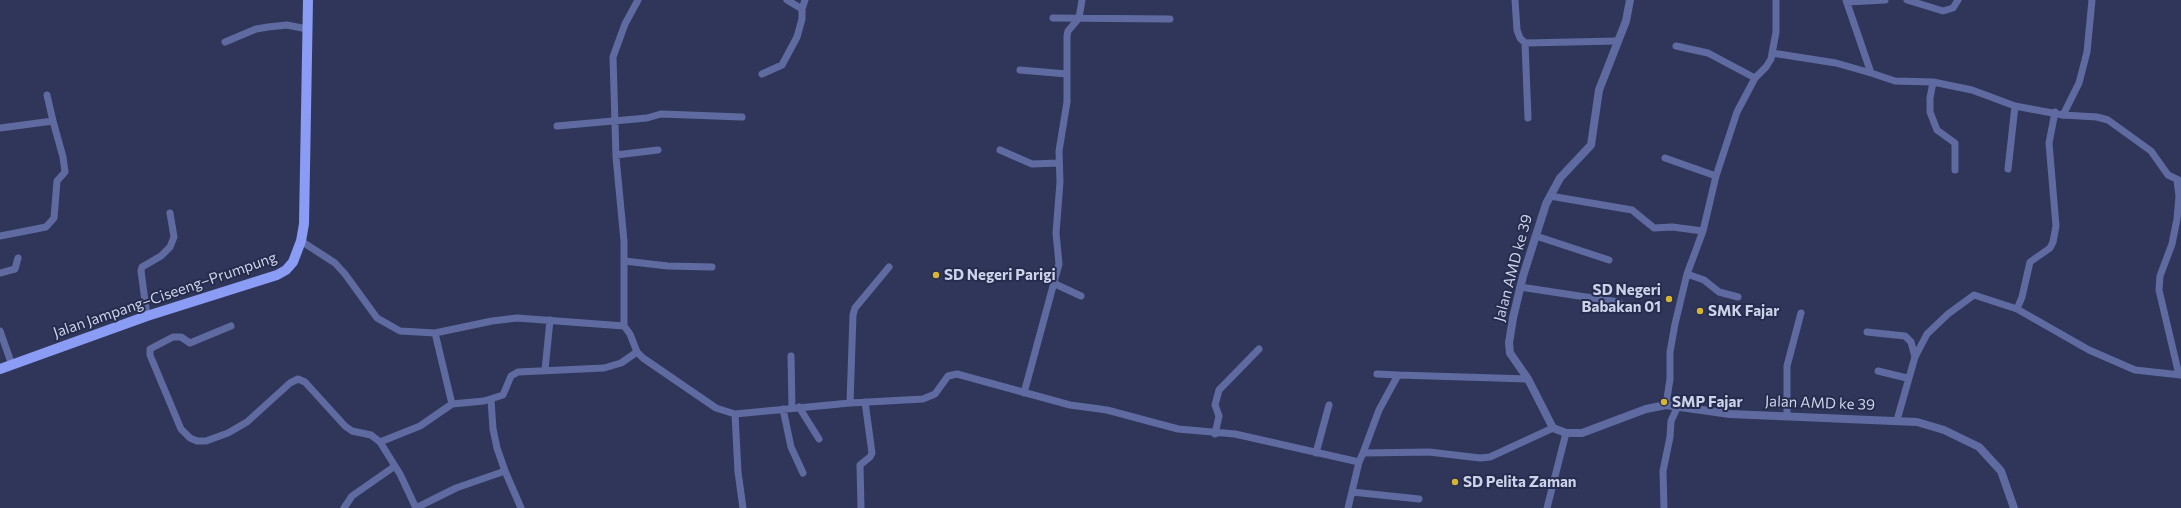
<!DOCTYPE html>
<html>
<head>
<meta charset="utf-8">
<style>
	body { margin:0 }
	canvas { display:block; background:#2f3659 }
</style>
</head>
<body>
<canvas width="2181" height="508"></canvas>
<script>
const context = document.querySelector('canvas').getContext('2d');
context.lineJoin = 'round';
const poly = rows => new Path2D(rows.map(r => 'M' + r).join(''));
function stroke(path, color, width, dash) { context.strokeStyle = color; context.lineWidth = width; context.lineCap = dash ? 'butt' : 'round'; context.setLineDash(dash || []); context.stroke(path); }
function drawText(font, color, halo, rows, align = 'center') {
  context.font = font + ' Commissioner,sans-serif'; context.lineWidth = 4; context.setLineDash([]); context.textBaseline = 'middle'; context.strokeStyle = halo; context.fillStyle = color; for (const [text, x, y, turn = 0] of rows) {
    context.save(); context.translate(x, y); context.rotate((+turn || 0) * Math.PI / 180); context.textAlign = isNaN(turn) ? turn : align; if (halo) context.strokeText(text, 0, 0); context.fillText(text, 0, 0); context.restore();
  }
}
const minor = poly([
	[787,0,802,9,805,0],
	[1515,0,1517,30,1520,38,1525,43,1617,41],
	[1846,0,1871,73,1895,81,1933,82,1972,90,2015,106,2063,115,2097,117,2108,120,2151,151,2168,175,2181,181],
	[1907,0,1943,11,1953,8,1958,0],
	[1847,2,1885,0],
	[1053,18,1170,19],
	[225,42,256,29,268,27,287,25,307,29],
	[1525,43,1528,118],
	[1676,46,1708,53,1755,78],
	[1772,53,1836,63,1871,73],
	[1020,70,1067,74],
	[762,74,782,65,797,37,802,19,802,9],
	[1933,82,1930,98,1930,112,1937,130,1955,143,1955,170],
	[2063,115,2079,83,2087,52,2092,0],
	[557,126,647,118,661,114,742,117],
	[0,128,53,121,47,95],
	[1000,150,1032,164,1059,163],
	[616,155,658,150],
	[1665,158,1716,176],
	[2008,169,2015,106],
	[2177,180,2179,196,2177,219,2172,244,2160,276,2159,290,2179,375],
	[1550,196,1632,210,1654,228,1672,227,1703,231],
	[0,236,46,227,54,218,57,181,65,172,63,157,53,121],
	[1536,236,1609,260],
	[301,241,335,263,345,274,377,318,400,331,435,333,492,321,517,318,624,326,630,334,637,352,643,358,716,408,735,414,850,403,923,399,935,394,948,376,957,374,1070,405,1107,410,1178,429,1235,434,1359,462,1363,453,1429,452,1480,458,1490,457,1553,428],
	[624,261,668,266,712,267],
	[0,273,15,269,18,258],
	[1687,274,1704,280,1719,292,1738,297],
	[1053,283,1081,296],
	[1520,287,1619,302],
	[2017,309,2022,297,2030,262,2050,248,2053,242,2056,226,2049,143,2055,112],
	[147,316,141,271,142,267,161,256,170,247,174,237,170,213],
	[231,326,190,343,181,337,173,337,150,349,150,355,181,429,190,438,197,441,206,441,228,433,247,422,290,383,298,379,305,382,345,426,352,431,371,435,380,442],
	[624,326,624,241,616,157,613,57,625,24,638,0],
	[0,331,12,365],
	[1867,332,1905,336,1911,342,1915,357],
	[791,356,792,408],
	[545,370,550,320],
	[1878,371,1907,378],
	[1377,374,1398,375],
	[1024,393,1059,264,1056,233,1060,182,1059,151,1067,102,1067,36,1068,31,1079,18,1082,0],
	[491,400,493,429,497,448,505,471,521,508],
	[850,403,853,315,855,308,889,267],
	[452,404,484,401,503,395,511,376,518,372,604,368,621,363,637,352],
	[1666,405,1670,379,1670,352,1675,324,1687,274,1703,231,1716,176,1737,112,1755,78,1766,67,1771,59,1776,32,1776,0],
	[799,407,819,439],
	[783,409,791,447,803,473],
	[735,414,738,472,743,508],
	[1787,416,1787,366,1801,313],
	[1897,420,1915,357,1927,334,1948,314,1974,295,2017,309,2089,350,2135,370,2181,375],
	[1215,434,1219,416,1215,405,1219,390,1259,349],
	[1316,453,1329,405],
	[1363,453,1379,410,1398,375,1528,379],
	[1352,492,1419,499],
	[344,508,352,496,395,466],
	[416,508,400,474,380,442,420,426,452,404,435,333],
	[416,508,456,488,505,471],
	[861,508,860,465,870,457,872,453,865,402],
	[1348,508,1359,462],
	[1547,508,1566,433],
	[1664,508,1663,471,1670,437,1671,421,1678,406]
]);
const tertiary = poly([
	[1630,0,1626,21,1599,90,1591,145,1560,178,1546,204,1523,276,1513,318,1509,343,1510,353,1528,379,1553,428,1566,433,1582,433,1646,409,1666,405,1730,414,1917,422,1944,430,1979,447,2001,471,2014,508]
]);
const primary = poly([
	[0,369,147,316,277,275,286,270,293,262,301,241,304,224,308,0]
]);
const markers = [
	[936,275,4,"#d6b534"],
	[1669,299,4,"#d6b534"],
	[1700,311,4,"#d6b534"],
	[1664,402,4,"#d6b534"],
	[1455,482,4,"#d6b534"]
];
const streetNames = [
	["Jalan AMD ke 39",1513,268,-75],
	["Jalan Jampang–Ciseeng–Prumpung",165,295,-19],
	["Jalan AMD ke 39",1820,403,2]
];
const poiNames = [
	["SD Negeri Parigi",944,275],
	["SD Negeri",1661,290,"right"],
	["Babakan 01",1661,307,"right"],
	["SMK Fajar",1708,311],
	["SMP Fajar",1672,402],
	["SD Pelita Zaman",1463,482]
];
stroke(minor, '#5f6ba0', 7);
stroke(tertiary, '#5f6ba0', 8);
stroke(primary, '#8a9cf3', 10);
for (const [x, y, r, color] of markers) { const dot = new Path2D(); dot.arc(x, y, r, 0, 2 * Math.PI); context.fillStyle = color; context.fill(dot); stroke(dot, '#252c4e', 1.5); }
drawText('15px', '#ccd2e8', '#252c4e', streetNames);
drawText('bold 15px', '#ccd2e8', '#252c4e', poiNames, 'left');
</script>
</body>
</html>
